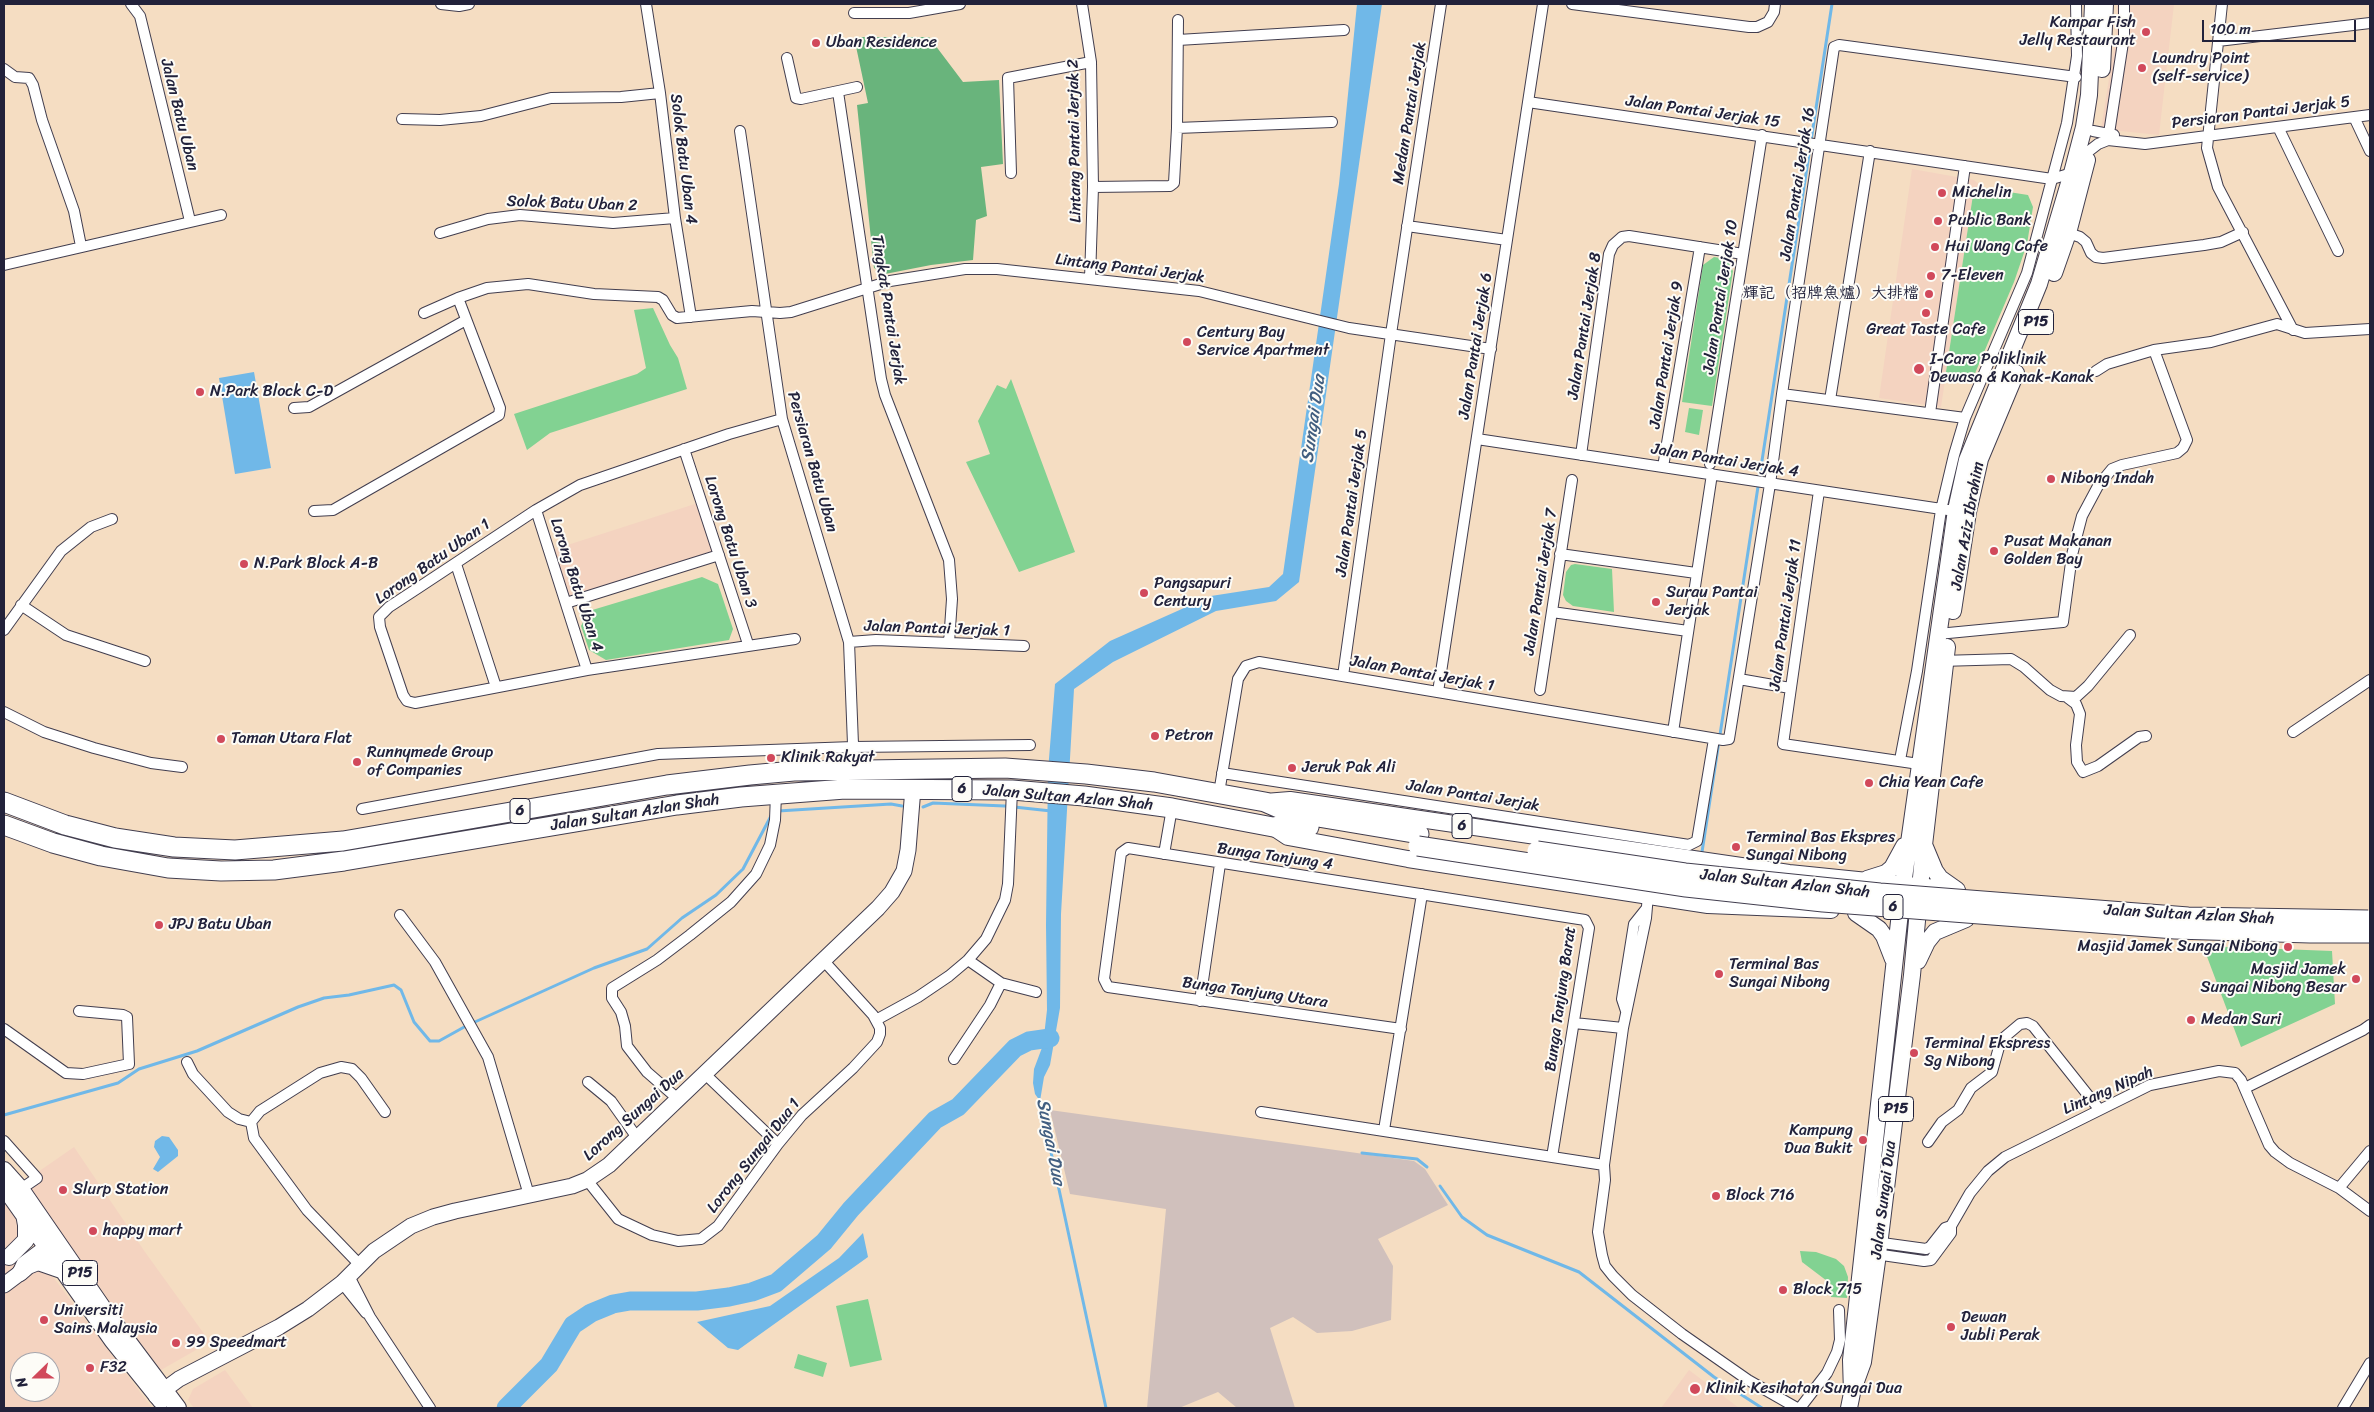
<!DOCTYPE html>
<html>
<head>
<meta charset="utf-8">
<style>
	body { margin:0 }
	#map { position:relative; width:2374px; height:1412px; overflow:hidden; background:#f5ddc2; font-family:Sriracha,sans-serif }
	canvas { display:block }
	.frame { position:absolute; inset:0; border:5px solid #22223b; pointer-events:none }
	.north { position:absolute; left:10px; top:1352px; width:50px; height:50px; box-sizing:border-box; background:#fdfcf7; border:1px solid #a5a5ac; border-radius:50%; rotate:248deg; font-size:14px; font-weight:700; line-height:20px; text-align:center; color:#22223b }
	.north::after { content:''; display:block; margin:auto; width:18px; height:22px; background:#d1495b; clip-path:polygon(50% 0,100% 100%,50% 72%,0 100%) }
	.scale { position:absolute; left:2202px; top:20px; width:154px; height:22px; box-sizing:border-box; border:2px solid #22223b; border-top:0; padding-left:6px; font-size:15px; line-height:18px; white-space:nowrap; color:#22223b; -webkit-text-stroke:4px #fdfcf7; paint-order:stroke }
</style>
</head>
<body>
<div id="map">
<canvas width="2374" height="1412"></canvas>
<div class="frame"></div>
<div class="north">N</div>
<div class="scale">100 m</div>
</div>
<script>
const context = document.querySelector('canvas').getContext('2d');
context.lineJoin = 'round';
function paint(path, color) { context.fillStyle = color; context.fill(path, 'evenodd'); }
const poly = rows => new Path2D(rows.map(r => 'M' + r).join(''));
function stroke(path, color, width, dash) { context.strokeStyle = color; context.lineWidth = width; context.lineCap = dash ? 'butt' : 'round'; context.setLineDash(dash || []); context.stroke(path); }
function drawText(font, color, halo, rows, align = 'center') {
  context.font = font + ' Sriracha,"LXGW WenKai TC",sans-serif'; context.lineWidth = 4; context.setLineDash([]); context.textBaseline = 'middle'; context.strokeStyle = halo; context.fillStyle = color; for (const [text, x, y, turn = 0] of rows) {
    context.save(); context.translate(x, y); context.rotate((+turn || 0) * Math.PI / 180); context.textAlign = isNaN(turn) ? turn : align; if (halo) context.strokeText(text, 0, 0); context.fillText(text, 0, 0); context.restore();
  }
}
const built = poly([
	[2117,4,2174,4,2159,135,2101,129,2117,28],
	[1912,169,1974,180,1983,188,1973,195,1941,407,1879,398],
	[701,502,719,555,566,603,549,551],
	[74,1147,145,1252,210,1342,161,1370,113,1306,25,1181],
	[4,1201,20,1225,20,1238,6,1254,20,1273,35,1270,49,1274,53,1277,152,1408,4,1408],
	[20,1362,50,1362,50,1392,20,1392],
	[225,1370,253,1408,194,1408,188,1400,193,1389],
	[1689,1370,1739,1408,1661,1408]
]);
const industrial = poly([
	[1050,1110,1414,1161,1425,1169,1448,1205,1378,1239,1393,1266,1391,1320,1352,1331,1317,1333,1293,1317,1270,1328,1295,1408,1237,1408,1218,1392,1179,1408,1147,1408,1166,1209,1070,1194]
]);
const green = poly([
	[1983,188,2028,195,2033,207,2027,244,2014,282,1973,378,1946,372,1973,195],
	[1714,257,1727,259,1733,271,1712,406,1682,402,1703,265],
	[653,308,670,345,678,358,687,389,550,433,527,450,514,414,637,374,646,368,634,310],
	[1011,379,1075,552,1019,572,966,462,990,454,978,421,997,385,1006,389],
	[1689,408,1703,410,1699,435,1685,432],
	[1575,564,1612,569,1614,612,1573,606,1566,601,1563,595,1566,572,1571,565],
	[702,577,718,584,733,629,729,640,606,660,589,650,581,626,589,611],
	[2203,946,2332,951,2335,1004,2241,1047],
	[1800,1251,1816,1252,1836,1259,1844,1266,1848,1277,1847,1298,1831,1297,1831,1284,1802,1262],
	[868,1299,882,1360,850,1367,836,1306],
	[798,1354,827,1363,823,1377,794,1368]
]);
const forest = poly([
	[854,37,929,37,963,82,999,80,1003,164,981,167,987,216,976,220,973,260,931,265,885,274,874,268,857,105,868,103]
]);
const water = poly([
	[1357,4,1382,4,1299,582,1276,601,1216,611,1113,662,1074,689,1061,914,1060,1008,1050,1065,1044,1077,1040,1101,1035,1094,1033,1083,1034,1069,1043,1045,1047,1010,1046,925,1048,771,1055,684,1110,641,1211,596,1269,587,1283,574,1339,184],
	[254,372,271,468,235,474,219,378],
	[162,1136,169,1137,178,1150,178,1156,158,1172,153,1169,160,1157,154,1147,155,1141],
	[863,1233,868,1257,738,1350,728,1348,697,1322,770,1306,839,1258]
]);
const stream = poly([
	[923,807,933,803,1005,806,1051,811],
	[778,811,891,804,902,806],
	[1702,852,1832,4],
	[1040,1101,1106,1408],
	[4,1115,118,1083,139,1069,197,1051,298,1007,324,998,349,995,394,985,401,990,414,1022,430,1041,439,1041,466,1026,594,968,647,949,682,918,716,895,743,869,772,814],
	[1362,1153,1417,1159,1427,1167],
	[1440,1186,1462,1217,1487,1235,1579,1272,1714,1377,1762,1408]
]);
const river = poly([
	[506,1408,549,1365,573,1325,591,1313,613,1304,630,1301,697,1301,729,1297,752,1292,776,1283,824,1242,851,1209,935,1120,958,1107,1015,1048,1029,1041,1050,1038]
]);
const street = poly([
	[131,4,140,16,190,221],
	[441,4,459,6,469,4],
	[646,4,660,93,675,218,691,317],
	[1082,4,1091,62,1093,187,1090,279],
	[1572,4,1749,27,1757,27,1768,22,1774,12,1775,4],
	[2222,4,2207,148,2218,187,2293,330],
	[854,13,909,13,960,4],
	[1178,40,1344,30],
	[2218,41,2370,23],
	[787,58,796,98,801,99,857,87],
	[4,69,15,77,29,78,33,85,42,120,74,211,81,246],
	[838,92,881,379,885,395,949,560,952,599,949,643],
	[1528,102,2052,179,2072,173],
	[2354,117,2370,151],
	[402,119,440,120,481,116,551,98,621,97,660,93],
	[2278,127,2338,251],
	[1177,128,1332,122],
	[740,131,782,419,849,642,854,770],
	[2093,131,2114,135],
	[2108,140,2124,36,2124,4],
	[2089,151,2098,144,2108,140,2145,144,2370,115],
	[1011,173,1008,78,1091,62],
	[1093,187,1170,186,1174,183,1177,128,1178,20],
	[1407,226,1507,240],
	[440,233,488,219,520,215,613,223,675,218],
	[2068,233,2080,237,2086,242,2091,253,2096,257,2103,258,2204,245,2221,242,2243,232],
	[4,265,221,215],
	[424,313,458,298,487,288,528,284,594,294,658,297,663,300,672,315,677,318,752,311,780,313,791,312,890,281,965,269,997,269,1199,291,1349,328,1491,349],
	[2096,371,2107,364,2154,350,2211,342,2277,324,2305,333,2370,329],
	[1782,394,1965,418],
	[1830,400,1870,151],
	[294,408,309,407,466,320],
	[1930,413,1965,166],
	[782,419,729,434,580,485,536,510,418,588,389,607,379,617,380,627,403,695,407,701,415,703,587,670,795,639],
	[1477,439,1948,510],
	[684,449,748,644],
	[1581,455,1609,254,1613,245,1622,237,1629,236,1743,254],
	[1710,464,1762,135],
	[1663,467,1700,247],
	[1819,491,1783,744,1919,764],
	[536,510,587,670],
	[314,511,333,510,499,415,500,408,458,298],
	[1560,554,1696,573],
	[456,564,496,687],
	[566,603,719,555],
	[21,605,66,635,145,661],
	[1552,612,1688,631],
	[4,630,61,551,91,527,112,519],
	[1938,634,2063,622,2072,555,2077,535,2082,516,2098,486,2112,469,2122,465,2177,453,2183,448,2187,440,2154,350],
	[849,642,876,640,1024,646],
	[1940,661,2011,659,2024,667,2050,690,2061,696,2076,697,2088,686,2130,635],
	[1343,676,1391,334,1441,4],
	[1739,679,1790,688],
	[1540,690,1572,480],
	[1438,692,1543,4],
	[2068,698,2076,704,2080,714,2076,745,2077,762,2083,772,2098,766,2139,737,2146,736],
	[4,712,44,732,94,748,151,763,182,767],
	[1673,732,1712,474],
	[2293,732,2370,680],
	[1900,760,1917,671,1941,510,1954,455,1965,418,2027,273,2067,123,2077,56,2076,4],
	[1222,773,1689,845,1697,841,1714,739],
	[1219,793,1238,679,1246,666,1259,662,1723,740,1729,739,1770,484,1782,394,1834,47,1839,45,2076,77],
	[362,809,658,754,853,747,1030,745],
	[1164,854,1172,808],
	[1648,895,1646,918,1623,1028,1604,1165,1605,1180,1598,1232,1602,1255,1605,1266,1613,1276,1632,1295,1682,1334,1748,1380,1797,1408],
	[400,915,435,962,488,1057,529,1195],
	[968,960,1001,983,1036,992],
	[1200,1001,1220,864],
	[1626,1011,1622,999,1634,924,1646,909],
	[876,1020,918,997,949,976,968,960,986,939,1005,900,1008,884,1012,790],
	[1574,1023,1623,1028],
	[4,1029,66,1073,83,1074,129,1064,127,1017,123,1015,79,1011],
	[1401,1029,1108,987,1104,979,1121,853,1128,848,1585,920,1589,928,1552,1157],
	[954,1059,990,1005,1001,983],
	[187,1062,193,1074,228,1112,239,1119,251,1122],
	[705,1074,778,1144],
	[588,1082,611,1101,638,1139],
	[2245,1088,2363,1030,2370,1025],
	[678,1099,647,1072,627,1046,625,1026,621,1012,612,998,612,988,657,960,690,935,731,902,756,874,770,845,775,820,776,794],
	[1261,1112,1604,1165],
	[1384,1130,1422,894],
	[4,1141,37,1178,18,1191],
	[1928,1142,1942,1122,1958,1110,1971,1088,1992,1072,2001,1040,2020,1024,2027,1023,2033,1026,2099,1109],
	[587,1180,618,1219,652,1235,678,1241,701,1239,718,1226,778,1144,802,1115,853,1068,877,1042,880,1034,880,1028,873,1015,823,960],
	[2339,1188,2370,1151],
	[1875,1242,1926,1249,1930,1247,1945,1228,1951,1226],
	[1875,1254,1924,1261,1931,1260,1951,1233,1951,1226,1970,1193,1988,1171,2005,1157,2150,1085,2219,1071,2235,1073,2241,1080,2269,1145,2275,1152,2290,1163,2339,1188,2370,1211],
	[359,1264,307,1210,254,1138,251,1122,260,1111,320,1073,341,1067,352,1069,361,1078,385,1112],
	[349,1276,370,1317,430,1408],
	[342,1283,366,1313],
	[1800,1408,1827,1373,1837,1352,1840,1340,1839,1310],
	[2343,1408,2370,1363]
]);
const secondary = poly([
	[4,1285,20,1273,24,1264,56,1240],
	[156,1396,179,1379,279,1327,308,1309,342,1283,374,1251,411,1226,433,1217,455,1211,572,1186,587,1180,609,1165,878,908,892,892,904,871,908,850,913,788]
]);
const primary = poly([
	[2102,69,2105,4],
	[2054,273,2068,233,2087,160],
	[1953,611,1968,512,1980,459,2016,373],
	[1265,802,1290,800,1789,873,1956,890],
	[1273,827,1288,837,1408,859,1708,905,1831,910],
	[1925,847,1935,871,1940,878,1957,890],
	[1867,879,1886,873,1892,868,1904,846],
	[1856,913,1879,929,1884,936,1893,959],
	[1918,961,1927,942,1935,932,1966,919],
	[4,1170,21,1189,103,1308,178,1408],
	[4,1187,112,1340,161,1401],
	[9,1257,26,1240,26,1225,24,1214],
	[20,1273,28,1266,38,1262,64,1271],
	[1855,1384,1863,1362,1878,1254,1912,975,1924,845,1947,647],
	[1849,1408,1852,1393,1851,1360,1903,885,1956,510,1967,460,2039,284,2072,173,2084,127,2089,95,2093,4]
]);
const highway = poly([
	[4,802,65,825,115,838,174,847,235,850,343,841,667,785,750,775,794,771,1005,768,1086,774,1154,782,1265,802,1288,812,1419,834],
	[4,825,53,843,101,856,168,868,221,871,274,870,344,861,677,805,741,797,845,789,1012,790,1084,796,1172,808,1273,827,1289,824,1309,827]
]);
const highwayBridge = poly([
	[1418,846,1686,887,1823,902,2175,929,2310,933,2370,933],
	[1537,851,1685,873,1880,893,2188,917,2368,920]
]);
const markers = [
	[2146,32,5,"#d1495b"],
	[816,43,5,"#d1495b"],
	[2142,68,5,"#d1495b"],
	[1942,193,5,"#d1495b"],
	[1938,221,5,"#d1495b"],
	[1935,247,5,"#d1495b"],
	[1931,276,5,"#d1495b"],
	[1929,294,5,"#d1495b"],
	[1926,313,5,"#d1495b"],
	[1187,342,5,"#d1495b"],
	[1919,369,6,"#d1495b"],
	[200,392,5,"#d1495b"],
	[2051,479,5,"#d1495b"],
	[1994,551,5,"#d1495b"],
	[244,564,5,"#d1495b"],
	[1144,593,5,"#d1495b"],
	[1656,602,5,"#d1495b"],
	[1155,736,5,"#d1495b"],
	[221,739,5,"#d1495b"],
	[771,758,5,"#d1495b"],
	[357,762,5,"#d1495b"],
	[1292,768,5,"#d1495b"],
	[1869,783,5,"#d1495b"],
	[1736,847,5,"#d1495b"],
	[159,925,5,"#d1495b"],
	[2288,947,5,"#d1495b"],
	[1719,974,5,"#d1495b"],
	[2356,979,5,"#d1495b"],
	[2191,1020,5,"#d1495b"],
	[1914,1053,5,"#d1495b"],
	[1863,1140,5,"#d1495b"],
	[63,1190,5,"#d1495b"],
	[1716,1196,5,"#d1495b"],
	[93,1231,5,"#d1495b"],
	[1783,1290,5,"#d1495b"],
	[44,1320,5,"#d1495b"],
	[1951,1327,5,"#d1495b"],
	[176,1343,5,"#d1495b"],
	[90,1368,5,"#d1495b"],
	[1695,1389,6,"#d1495b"]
];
const shields = [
	[2036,322,35],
	[962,789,20],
	[520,811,20],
	[1462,826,20],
	[1893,907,20],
	[1896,1109,35],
	[80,1273,35]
];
const shieldNames = [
	["P15",2036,322],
	["6",962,789],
	["6",520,811],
	["6",1462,826],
	["6",1893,907],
	["P15",1896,1109],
	["P15",80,1273]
];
const poiNames = [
	["Kampar Fish",2136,23,"right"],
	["Jelly Restaurant",2136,41,"right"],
	["Uban Residence",826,43],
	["Laundry Point",2152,59],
	["(self-service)",2152,77],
	["Michelin",1952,193],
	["Public Bank",1948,221],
	["Hui Wang Cafe",1945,247],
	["7-Eleven",1941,276],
	["輝記（招牌魚爐）大排檔",1919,294,"right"],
	["Great Taste Cafe",1926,330,"center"],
	["Century Bay",1197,333],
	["Service Apartment",1197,351],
	["I-Care Poliklinik",1930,360],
	["Dewasa & Kanak-Kanak",1930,378],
	["N.Park Block C-D",210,392],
	["Nibong Indah",2061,479],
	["Pusat Makanan",2004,542],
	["Golden Bay",2004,560],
	["N.Park Block A-B",254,564],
	["Pangsapuri",1154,584],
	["Century",1154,602],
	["Surau Pantai",1666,593],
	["Jerjak",1666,611],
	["Petron",1165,736],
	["Taman Utara Flat",231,739],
	["Runnymede Group",367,753],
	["of Companies",367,771],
	["Klinik Rakyat",781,758],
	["Jeruk Pak Ali",1302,768],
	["Chia Yean Cafe",1879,783],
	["Terminal Bas Ekspres",1746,838],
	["Sungai Nibong",1746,856],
	["JPJ Batu Uban",169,925],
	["Masjid Jamek Sungai Nibong",2278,947,"right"],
	["Terminal Bas",1729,965],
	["Sungai Nibong",1729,983],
	["Masjid Jamek",2346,970,"right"],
	["Sungai Nibong Besar",2346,988,"right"],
	["Medan Suri",2201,1020],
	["Terminal Ekspress",1924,1044],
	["Sg Nibong",1924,1062],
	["Kampung",1853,1131,"right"],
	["Dua Bukit",1853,1149,"right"],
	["Slurp Station",73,1190],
	["Block 716",1726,1196],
	["happy mart",103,1231],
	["Block 715",1793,1290],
	["Universiti",54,1311],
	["Sains Malaysia",54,1329],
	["Dewan",1961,1318],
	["Jubli Perak",1961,1336],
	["99 Speedmart",186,1343],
	["F32",100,1368],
	["Klinik Kesihatan Sungai Dua",1706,1389]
];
const streetNames = [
	["Jalan Pantai Jerjak 15",1703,112,8],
	["Medan Pantai Jerjak",1410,113,-81],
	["Persiaran Pantai Jerjak 5",2261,113,-7],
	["Jalan Batu Uban",179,115,76],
	["Lintang Pantai Jerjak 2",1075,141,-91],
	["Solok Batu Uban 4",683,159,83],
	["Jalan Pantai Jerjak 16",1798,184,-81],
	["Solok Batu Uban 2",572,204,2],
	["Lintang Pantai Jerjak",1130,269,7],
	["Jalan Pantai Jerjak 10",1721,297,-81],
	["Tingkat Pantai Jerjak",888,310,81],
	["Jalan Pantai Jerjak 8",1585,326,-81],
	["Jalan Pantai Jerjak 6",1476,346,-81],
	["Jalan Pantai Jerjak 9",1667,355,-81],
	["Jalan Pantai Jerjak 4",1725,461,9],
	["Persiaran Batu Uban",812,462,74],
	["Jalan Pantai Jerjak 5",1352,503,-82],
	["Jalan Aziz Ibrahim",1968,526,-80],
	["Lorong Batu Uban 3",730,542,72],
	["Lorong Batu Uban 1",433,562,-35],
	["Jalan Pantai Jerjak 7",1541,582,-81],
	["Lorong Batu Uban 4",576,585,72],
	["Jalan Pantai Jerjak 11",1786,615,-82],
	["Jalan Pantai Jerjak 1",937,629,2],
	["Jalan Pantai Jerjak 1",1422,674,10],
	["Jalan Pantai Jerjak",1473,796,9],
	["Jalan Sultan Azlan Shah",1068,798,5],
	["Jalan Sultan Azlan Shah",635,813,-9],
	["Bunga Tanjung 4",1275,857,8],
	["Jalan Sultan Azlan Shah",1785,884,6],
	["Jalan Sultan Azlan Shah",2189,915,3],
	["Bunga Tanjung Utara",1255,993,8],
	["Bunga Tanjung Barat",1561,999,-82],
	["Lintang Nipah",2108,1091,-24],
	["Lorong Sungai Dua",634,1115,-42],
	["Lorong Sungai Dua 1",754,1156,-52],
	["Jalan Sungai Dua",1884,1200,-83]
];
const waterNames = [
	["Sungai Dua",1314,419,-82],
	["Sungai Dua",1050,1142,79]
];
paint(built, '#f4d3c0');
paint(industrial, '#d0c0bc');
paint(green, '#82d292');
paint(forest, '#69b47c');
paint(water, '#70b8e8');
stroke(stream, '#70b8e8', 3);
stroke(river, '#70b8e8', 19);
stroke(street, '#423e4f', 12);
stroke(secondary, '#423e4f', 17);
stroke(primary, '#423e4f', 18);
stroke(highway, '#423e4f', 21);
stroke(street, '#fff', 10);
stroke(secondary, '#fff', 15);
stroke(primary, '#fff', 16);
stroke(highway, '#fff', 19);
stroke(highwayBridge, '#423e4f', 21, []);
stroke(highwayBridge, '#fff', 19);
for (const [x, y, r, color] of markers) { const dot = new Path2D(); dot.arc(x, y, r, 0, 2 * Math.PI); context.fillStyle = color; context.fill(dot); stroke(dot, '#fdfcf7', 2); }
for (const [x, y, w] of shields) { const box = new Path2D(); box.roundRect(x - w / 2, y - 12.5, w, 25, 4); context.fillStyle = '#fdfcf7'; context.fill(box); stroke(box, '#22223b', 1); }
drawText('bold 15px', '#22223b', null, shieldNames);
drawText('16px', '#22223b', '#fdfcf7', poiNames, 'left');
drawText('16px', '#22223b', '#fdfcf7', streetNames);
drawText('italic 18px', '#415e80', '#fdfcf7', waterNames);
</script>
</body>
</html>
